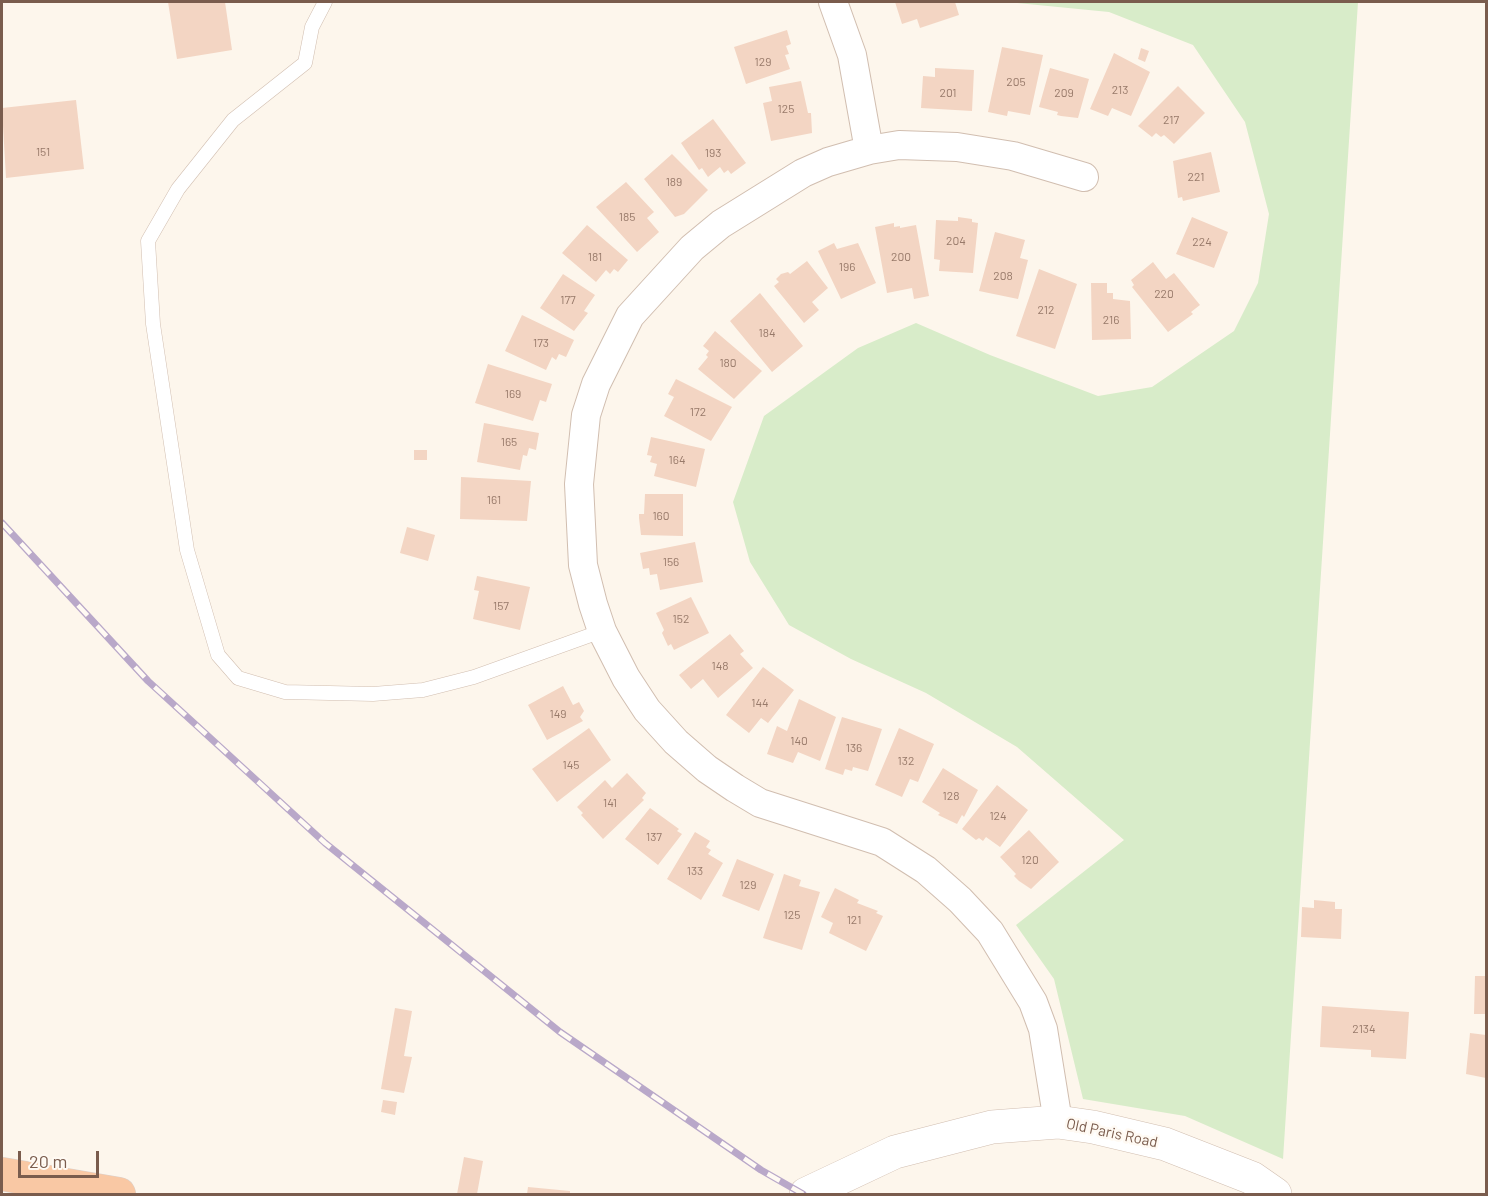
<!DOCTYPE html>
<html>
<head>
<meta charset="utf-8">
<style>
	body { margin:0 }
	#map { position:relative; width:1488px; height:1196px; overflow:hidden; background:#fdf6ec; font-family:Barlow,sans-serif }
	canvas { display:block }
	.frame { position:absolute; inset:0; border:3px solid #7a5c4d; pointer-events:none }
	.scale { position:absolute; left:18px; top:1151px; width:81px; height:27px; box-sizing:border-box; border:3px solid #7a5c4d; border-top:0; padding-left:8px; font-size:18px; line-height:21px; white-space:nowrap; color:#7a5c4d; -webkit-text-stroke:4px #fffaf3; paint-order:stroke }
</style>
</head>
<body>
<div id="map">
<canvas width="1488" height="1196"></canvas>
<div class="frame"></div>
<div class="scale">20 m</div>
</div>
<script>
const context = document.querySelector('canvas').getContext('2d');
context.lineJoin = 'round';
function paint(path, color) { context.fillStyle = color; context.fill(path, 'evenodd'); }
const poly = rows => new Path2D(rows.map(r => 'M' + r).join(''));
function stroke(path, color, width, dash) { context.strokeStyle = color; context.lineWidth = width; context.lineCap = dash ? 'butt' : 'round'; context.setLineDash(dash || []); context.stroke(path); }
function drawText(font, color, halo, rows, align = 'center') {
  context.font = font + ' Barlow,sans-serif'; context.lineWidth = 5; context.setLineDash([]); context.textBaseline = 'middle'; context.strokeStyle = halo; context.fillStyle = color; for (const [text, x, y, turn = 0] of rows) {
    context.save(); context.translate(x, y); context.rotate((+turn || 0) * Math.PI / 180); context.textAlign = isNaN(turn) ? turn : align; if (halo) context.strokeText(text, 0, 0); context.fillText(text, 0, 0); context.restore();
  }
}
const green = poly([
	[1007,2,1358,2,1283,1159,1185,1116,1083,1099,1054,979,1016,925,1124,840,1017,747,926,693,851,659,789,625,750,562,733,502,764,416,858,348,916,323,990,355,1098,396,1152,387,1234,331,1258,283,1269,214,1245,122,1193,45,1109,12]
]);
const building = poly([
	[168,2,225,2,232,50,177,59],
	[895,2,955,2,959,15,920,28,917,19,902,24],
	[787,30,791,44,786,46,789,54,785,55,790,69,746,84,734,47],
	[1002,47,1043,55,1030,115,1008,111,1007,116,988,112],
	[1141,48,1149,51,1145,62,1138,59],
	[1114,53,1150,72,1131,116,1112,108,1108,116,1090,109],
	[935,68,974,70,972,111,921,108,923,76,935,77],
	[1050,68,1089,79,1078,118,1061,116,1057,115,1058,112,1039,107],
	[801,81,808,113,811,113,812,133,771,141,763,103,772,101,769,87],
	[1178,86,1205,113,1174,144,1164,135,1161,137,1156,133,1152,137,1138,126],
	[76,100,84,169,6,178,2,108],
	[713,119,746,163,731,174,728,170,724,173,720,167,708,177,702,168,699,170,681,143],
	[1211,152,1220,192,1183,201,1182,197,1178,198,1173,161],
	[672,154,708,190,684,214,675,217,644,179],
	[626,182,654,212,647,218,659,232,637,252,596,207],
	[958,217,972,219,972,222,978,223,973,273,939,271,940,260,934,259,936,220,958,221],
	[1192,217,1228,232,1214,268,1176,254],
	[894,223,894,227,900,226,900,228,916,225,929,296,914,299,912,288,887,293,875,227],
	[587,225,628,260,618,272,614,269,610,274,606,270,596,282,562,253],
	[995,232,1025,240,1020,258,1028,260,1018,299,979,291],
	[834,243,837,249,858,243,876,283,841,299,818,251],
	[807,261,828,288,812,302,819,310,804,323,774,286,779,282,776,279,781,274,788,272,790,274],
	[1153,262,1166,279,1174,273,1200,305,1191,312,1193,314,1168,332,1132,287,1134,285,1131,280],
	[1039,269,1077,284,1055,349,1016,336],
	[563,274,595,295,584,311,588,313,574,331,540,308],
	[1091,283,1107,283,1107,293,1113,293,1113,299,1130,301,1131,339,1092,340],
	[760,293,803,346,772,372,730,321],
	[522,315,574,340,566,357,559,354,556,360,552,357,546,370,505,351],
	[715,331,762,371,734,399,698,369,708,357,706,355,709,351,703,346],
	[488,364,552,384,546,402,540,400,533,421,475,403],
	[676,379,732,407,711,441,664,416,674,397,668,394],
	[484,423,539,433,536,450,529,448,527,456,523,455,520,470,477,462],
	[651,437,705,449,696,487,654,476,657,464,650,462,652,456,647,455],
	[414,450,427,450,427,460,414,460],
	[461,477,531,481,527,521,460,519],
	[645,494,683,494,683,536,641,535,639,518,639,514,644,514],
	[407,527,435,535,428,561,400,553],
	[695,542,703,582,660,590,657,574,650,575,649,568,643,569,640,553],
	[477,576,530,587,520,630,473,619,479,591,474,590],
	[691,597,709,633,674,650,671,644,668,646,662,633,664,630,656,613],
	[730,634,744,651,740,654,753,668,718,698,703,679,691,689,679,675],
	[763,667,794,690,768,723,761,718,749,733,726,715],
	[563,686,573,705,579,702,584,711,580,717,583,721,547,740,528,705],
	[799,699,836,717,820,761,798,752,793,763,767,754,777,726,787,731],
	[842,717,882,729,868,771,853,767,852,771,845,769,843,775,825,769],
	[589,728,611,760,557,802,532,769],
	[899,728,934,744,918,782,910,779,902,797,875,785],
	[943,768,978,790,964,817,962,815,957,824,938,815,940,813,922,802],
	[627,773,646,793,642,798,644,800,603,839,581,815,583,813,577,807,605,780,612,788],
	[997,785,1028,810,1000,847,986,837,983,841,979,838,976,840,962,829],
	[650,808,679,829,677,831,682,834,658,865,625,839],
	[1029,830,1059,862,1031,889,1019,881,1014,876,1016,874,1000,857],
	[695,832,710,841,706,847,711,850,708,854,723,863,701,900,667,879],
	[737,859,774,874,759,911,722,896],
	[784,874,801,880,799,886,820,892,802,950,763,938],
	[835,888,859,900,857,903,878,911,876,913,883,916,866,951,829,933,833,923,821,917],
	[1314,900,1335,902,1335,909,1342,909,1341,939,1301,937,1302,907,1314,908],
	[1475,976,1486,976,1486,1014,1474,1014],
	[1322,1006,1409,1012,1406,1059,1371,1057,1371,1050,1320,1047],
	[395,1008,412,1011,404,1056,412,1057,404,1093,381,1089],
	[1470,1033,1486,1035,1486,1078,1466,1074],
	[383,1100,397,1102,395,1115,381,1112],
	[464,1157,483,1161,477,1194,457,1194],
	[528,1187,570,1191,570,1194,527,1194]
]);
const service = poly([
	[325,2,312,27,305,63,233,120,178,189,148,241,153,324,187,550,218,655,238,678,285,692,373,694,423,690,474,677,602,631]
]);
const minor = poly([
	[833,2,852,55,869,150],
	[1058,1122,1043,1029,1033,1002,990,932,960,900,926,870,882,842,760,803,735,788,707,769,676,742,647,710,626,678,602,631,593,604,583,565,579,484,586,415,596,384,630,316,692,248,721,224,803,173,828,162,869,150,899,145,957,147,1013,156,1084,177]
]);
const tertiary = poly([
	[806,1194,895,1152,992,1127,1058,1122,1093,1127,1165,1144,1252,1178,1275,1194]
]);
const trunk = poly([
	[2,1174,119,1194]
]);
const rail = poly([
	[2,523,148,681,325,843,560,1032,761,1170,803,1194]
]);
const numberNames = [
	["129",763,62],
	["205",1016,82],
	["213",1120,90],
	["201",948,93],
	["209",1064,93],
	["125",786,109],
	["217",1171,120],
	["151",43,152],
	["193",713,153],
	["221",1196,177],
	["189",674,182],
	["185",627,217],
	["204",956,241],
	["224",1202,242],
	["181",595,257],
	["200",901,257],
	["196",847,267],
	["208",1003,276],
	["220",1164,294],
	["177",568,300],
	["212",1046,310],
	["216",1111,320],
	["184",767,333],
	["173",541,343],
	["180",728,363],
	["169",513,394],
	["172",698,412],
	["165",509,442],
	["164",677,460],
	["161",494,500],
	["160",661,516],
	["156",671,562],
	["157",501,606],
	["152",681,619],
	["148",720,666],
	["144",760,703],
	["149",558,714],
	["140",799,741],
	["136",854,748],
	["132",906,761],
	["145",571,765],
	["128",951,796],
	["141",610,803],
	["124",998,816],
	["137",654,837],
	["120",1030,860],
	["133",695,871],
	["129",748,885],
	["125",792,915],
	["121",854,920],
	["2134",1364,1029]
];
const streetNames = [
	["Old Paris Road",1112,1133,12]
];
paint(green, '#d8ecc9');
paint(building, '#f3d5c3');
stroke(service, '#d1beb0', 15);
stroke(minor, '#d1beb0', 30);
stroke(tertiary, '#d1beb0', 34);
stroke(trunk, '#dad1cd', 34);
stroke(service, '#fff', 14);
stroke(minor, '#fff', 28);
stroke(tertiary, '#fff', 33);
stroke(trunk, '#f9c8a4', 33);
stroke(rail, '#b9a8c9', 7);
stroke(rail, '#fffaf3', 4.5, [14]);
drawText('12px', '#987a6a', null, numberNames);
drawText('15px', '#7a5c4d', '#fffaf3', streetNames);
</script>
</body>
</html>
